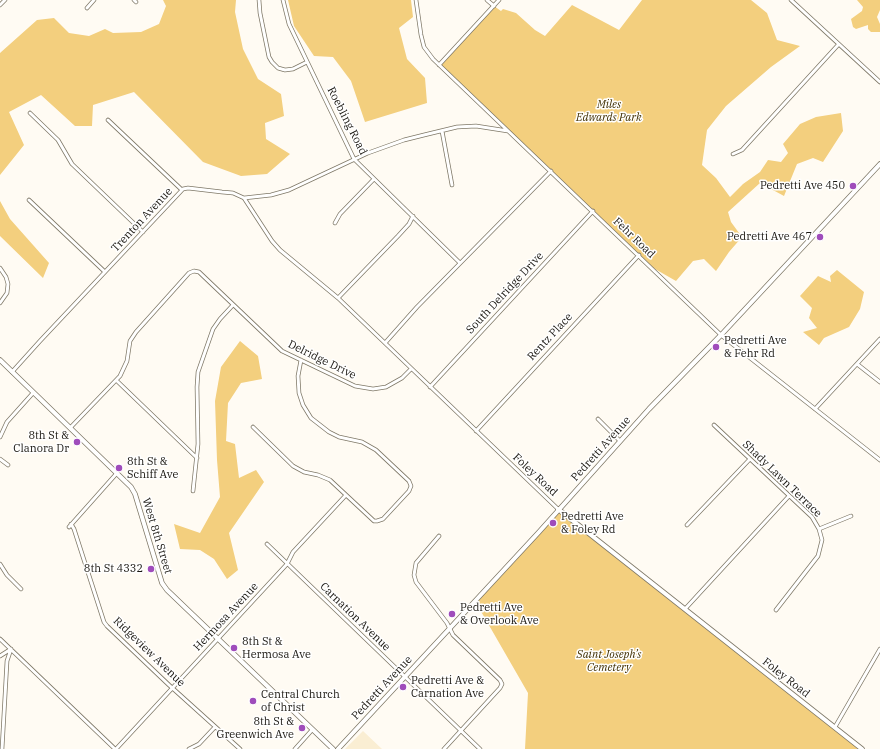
<!DOCTYPE html>
<html>
<head>
<meta charset="utf-8">
<style>
	body { margin:0 }
	canvas { display:block; background:#fffbf3 }
</style>
</head>
<body>
<canvas width="880" height="749"></canvas>
<script>
const context = document.querySelector('canvas').getContext('2d');
context.lineJoin = 'round';
function paint(path, color) { context.fillStyle = color; context.fill(path, 'evenodd'); }
const poly = rows => new Path2D(rows.map(r => 'M' + r).join(''));
function stroke(path, color, width, dash) { context.strokeStyle = color; context.lineWidth = width; context.lineCap = dash ? 'butt' : 'round'; context.setLineDash(dash || []); context.stroke(path); }
function drawText(font, color, halo, rows, align = 'center') {
  context.font = font + ' "IBM Plex Serif",serif'; context.lineWidth = 3; context.setLineDash([]); context.textBaseline = 'middle'; context.strokeStyle = halo; context.fillStyle = color; for (const [text, x, y, turn = 0] of rows) {
    context.save(); context.translate(x, y); context.rotate((+turn || 0) * Math.PI / 180); context.textAlign = isNaN(turn) ? turn : align; if (halo) context.strokeText(text, 0, 0); context.fillText(text, 0, 0); context.restore();
  }
}
const built = poly([
	[363,731,382,749,345,749]
]);
const green = poly([
	[163,0,236,0,235,12,243,49,258,79,281,94,284,116,265,123,266,139,290,154,267,174,241,176,203,162,134,92,93,105,92,126,75,126,41,95,9,112,24,145,0,175,0,53,37,20,54,18,69,33,89,36,105,29,113,33,141,32,159,24,166,6],
	[288,0,411,0,413,17,399,28,407,59,425,78,427,103,365,122,351,81,333,57,314,56,294,26],
	[642,0,751,0,767,13,777,40,800,46,771,67,726,106,707,130,702,165,716,178,730,197,743,184,760,172,768,160,781,162,788,153,783,144,800,124,816,117,841,113,843,131,823,162,813,158,797,164,784,196,760,183,728,212,731,222,742,237,729,252,716,271,704,259,693,261,676,281,648,265,439,65,494,6,501,11,503,9,516,13,535,30,545,36,572,5,619,30],
	[857,0,880,0,880,10,877,17,880,24,880,32,871,32,868,29,868,25,856,29,853,27,851,19,862,11,863,7],
	[0,201,10,219,49,263,43,278,0,236],
	[837,270,864,292,860,309,849,327,824,338,819,345,803,332,817,328,809,318,812,308,800,296,818,276,831,282,830,276],
	[240,341,258,356,262,379,241,383,228,403,226,441,235,444,239,478,256,470,264,482,229,533,238,570,227,579,214,559,200,550,180,549,174,524,200,533,220,497,217,460,215,401,221,367],
	[558,509,862,749,525,749,528,693,475,601]
]);
const minor = poly([
	[134,0,136,2],
	[259,0,260,13,269,57,272,62,278,68,285,70,293,69,307,62],
	[283,0,289,24,354,159,460,263],
	[416,0,421,35,424,47,433,59,721,335,880,460],
	[487,0,494,6],
	[791,0,880,82],
	[0,5,5,0],
	[87,8,94,0],
	[439,65,499,0],
	[30,113,58,140,72,164,143,232],
	[108,120,182,190],
	[442,131,452,185],
	[733,154,742,150,838,45],
	[244,198,272,241,280,250,338,298,558,509],
	[29,200,105,272],
	[335,223,340,214,374,179],
	[0,268,6,277,8,284,7,293,0,303],
	[338,298,398,236,409,224,413,216],
	[385,343,417,307,551,171],
	[857,364,880,382],
	[12,372,40,341,183,189,188,188,222,192,233,193,244,198,271,195,289,190,368,153,404,140,424,135,457,127,476,126,508,131],
	[117,381,197,458],
	[430,387,593,211],
	[815,409,880,339],
	[598,419,620,441],
	[714,425,812,517,819,529,822,540,818,556,776,610],
	[253,427,293,466,304,472,318,475,330,480,374,521,377,521,383,519,409,491,411,486,409,481,376,450,362,442,339,437,329,432,311,418,303,405,299,393,298,376,301,360],
	[70,428,120,376,127,361,130,341,136,332,189,273,194,271,199,272,282,351,355,386,373,389,386,387,402,378,411,369],
	[476,431,639,255],
	[0,437,7,422,33,393],
	[0,459,8,465],
	[193,491,198,444,197,387,198,372,213,329,220,319,233,305],
	[71,524,74,529,104,622,107,626,169,685,240,749],
	[687,525,750,459],
	[69,527,117,473],
	[819,529,851,516],
	[439,536,416,563,414,575,416,582,447,623,453,635,500,680,502,684,500,688,444,749],
	[267,544,480,749],
	[0,564,7,575,21,589],
	[685,609,789,496],
	[0,639,115,749],
	[0,656,11,649],
	[835,727,880,649],
	[2,749,7,661,11,649],
	[116,749,287,564,293,552,346,495],
	[189,749,199,744,215,727],
	[295,749,312,730]
]);
const tertiary = poly([
	[0,360,131,487,135,494,162,583,167,590,333,749],
	[558,509,862,749],
	[338,749,539,532,649,409,721,335,880,164]
]);
const markers = [
	[853,186,4,"#9f4cbb"],
	[820,237,4,"#9f4cbb"],
	[716,347,4,"#9f4cbb"],
	[77,442,4,"#9f4cbb"],
	[119,468,4,"#9f4cbb"],
	[553,523,4,"#9f4cbb"],
	[151,569,4,"#9f4cbb"],
	[452,614,4,"#9f4cbb"],
	[234,648,4,"#9f4cbb"],
	[403,687,4,"#9f4cbb"],
	[253,701,4,"#9f4cbb"],
	[302,728,4,"#9f4cbb"]
];
const parkNames = [
	["Miles",609,105],
	["Edwards Park",609,118],
	["Saint Joseph’s",609,655],
	["Cemetery",609,668]
];
const streetNames = [
	["Roebling Road",347,121,63],
	["Trenton Avenue",142,220,-47],
	["Fehr Road",634,238,44],
	["South Delridge Drive",505,293,-47],
	["Rentz Place",550,337,-47],
	["Delridge Drive",322,360,26],
	["Pedretti Avenue",601,449,-48],
	["Foley Road",535,475,43],
	["Shady Lawn Terrace",782,479,44],
	["West 8th Street",157,536,73],
	["Hermosa Avenue",226,617,-47],
	["Carnation Avenue",355,617,44],
	["Ridgeview Avenue",149,652,44],
	["Foley Road",786,678,38],
	["Pedretti Avenue",382,688,-47]
];
const poiNames = [
	["Pedretti Ave 450",845,186,"right"],
	["Pedretti Ave 467",812,237,"right"],
	["Pedretti Ave",724,341],
	["& Fehr Rd",724,354],
	["8th St &",69,436,"right"],
	["Clanora Dr",69,449,"right"],
	["8th St &",127,462],
	["Schiff Ave",127,475],
	["Pedretti Ave",561,517],
	["& Foley Rd",561,530],
	["8th St 4332",143,569,"right"],
	["Pedretti Ave",460,608],
	["& Overlook Ave",460,621],
	["8th St &",242,642],
	["Hermosa Ave",242,655],
	["Pedretti Ave &",411,681],
	["Carnation Ave",411,694],
	["Central Church",261,695],
	["of Christ",261,708],
	["8th St &",294,722,"right"],
	["Greenwich Ave",294,735,"right"]
];
paint(built, '#faeed3');
paint(green, '#f3cf7e');
stroke(minor, '#7f7867', 4.5);
stroke(tertiary, '#7f7867', 5.5);
stroke(minor, '#fff', 3);
stroke(tertiary, '#fff', 4);
for (const [x, y, r, color] of markers) { const dot = new Path2D(); dot.arc(x, y, r, 0, 2 * Math.PI); context.fillStyle = color; context.fill(dot); stroke(dot, '#fff', 1.5); }
drawText('italic 11px', '#402f01', '#fff', parkNames);
drawText('11px', '#1a1711', '#fff', streetNames);
drawText('11px', '#1a1711', '#fff', poiNames, 'left');
</script>
</body>
</html>
